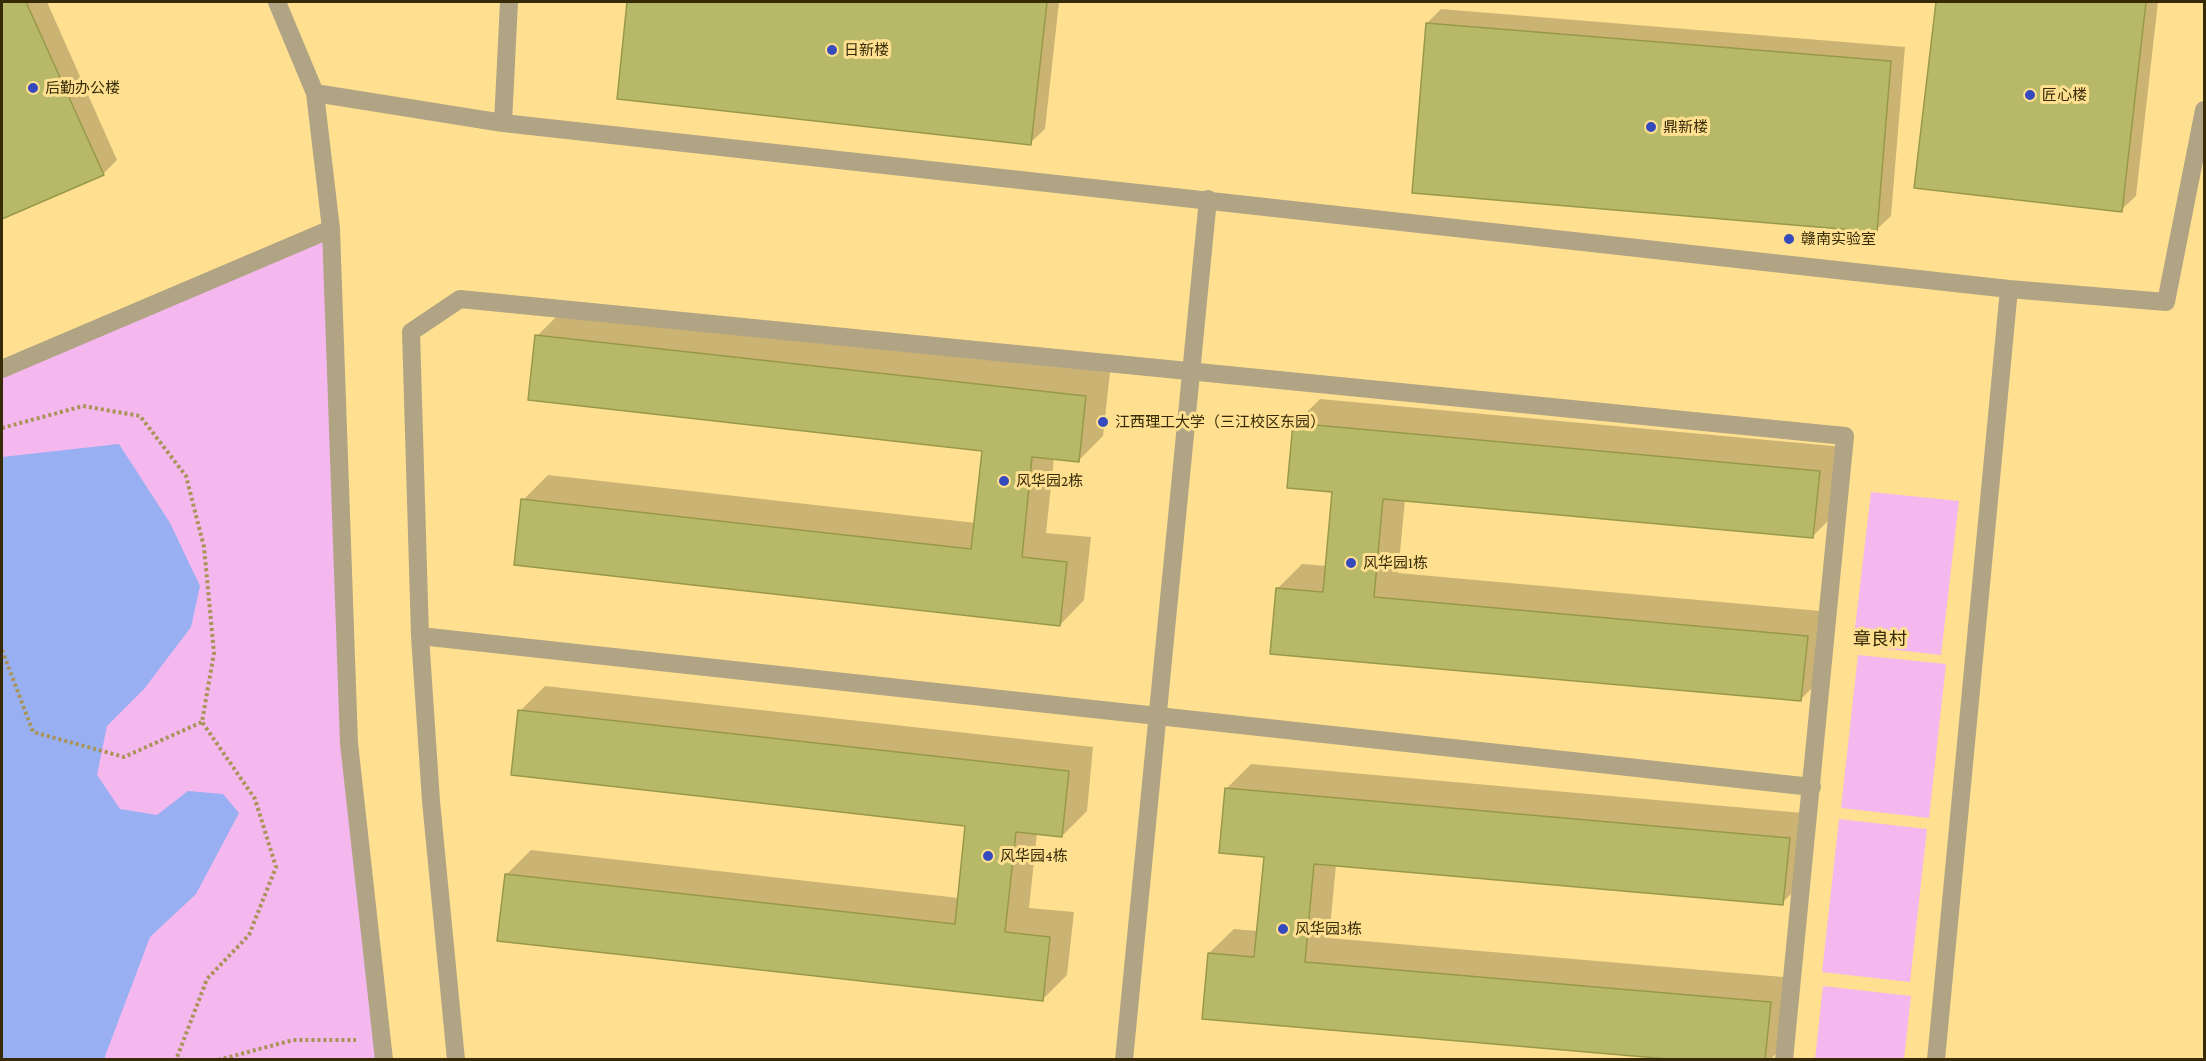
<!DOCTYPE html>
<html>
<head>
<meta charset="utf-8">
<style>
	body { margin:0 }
	#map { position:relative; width:2206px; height:1061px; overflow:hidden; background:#fee090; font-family:"Crimson Pro",serif }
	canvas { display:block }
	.frame { position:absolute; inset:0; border:3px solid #362a07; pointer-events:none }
</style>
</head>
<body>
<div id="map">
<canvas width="2206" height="1061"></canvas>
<div class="frame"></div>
</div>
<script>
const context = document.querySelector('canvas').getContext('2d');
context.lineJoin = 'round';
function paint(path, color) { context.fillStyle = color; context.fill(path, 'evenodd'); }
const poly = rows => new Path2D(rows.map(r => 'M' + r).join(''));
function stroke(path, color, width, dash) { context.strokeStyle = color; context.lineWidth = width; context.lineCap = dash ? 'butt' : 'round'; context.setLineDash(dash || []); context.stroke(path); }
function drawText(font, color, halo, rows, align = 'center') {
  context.font = font + ' "Crimson Pro","Noto Sans SC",serif'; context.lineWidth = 6; context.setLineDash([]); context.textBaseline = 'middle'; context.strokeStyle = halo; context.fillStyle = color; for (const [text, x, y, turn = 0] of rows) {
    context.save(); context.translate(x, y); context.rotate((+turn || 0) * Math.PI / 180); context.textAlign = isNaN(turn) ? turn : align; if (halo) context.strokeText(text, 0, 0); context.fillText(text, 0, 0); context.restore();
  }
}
const green = poly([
	[331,229,349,743,384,1059,2,1060,2,369],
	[1871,492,1959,501,1941,655,1853,645],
	[1858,655,1946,664,1929,818,1841,808],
	[1839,819,1927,829,1910,982,1822,972],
	[1823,986,1911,996,1904,1059,1815,1059]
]);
const water = poly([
	[119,444,170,523,200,586,191,627,144,689,107,726,97,775,120,809,157,815,188,791,223,794,239,813,196,894,150,937,104,1059,2,1059,2,457]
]);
const shadow = poly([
	[2,2,47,2,117,160,103,174,2,217],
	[629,2,1059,2,1045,129,1030,143,618,97],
	[1937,2,2158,2,2136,196,2121,210,1916,186],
	[1441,9,1905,47,1891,216,1876,230,1427,23],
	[562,311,1110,372,1103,436,1078,461,1054,458,1046,533,1091,537,1084,600,1060,625,523,500,548,475,976,523,983,450,537,336],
	[1320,399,1844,447,1837,512,1812,537,1405,500,1398,573,1832,612,1825,675,1800,700,1278,588,1302,564,1327,566,1334,491,1295,424],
	[545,686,1093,747,1087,811,1062,836,1037,833,1029,908,1074,912,1067,975,1042,1000,506,875,531,850,959,898,967,825,520,711],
	[1251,764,1814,814,1807,878,1782,903,1336,865,1329,938,1795,978,1789,1040,1770,1060,1697,1060,1209,953,1234,929,1258,931,1265,856,1226,789]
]);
const building = poly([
	[2,2,26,2,104,175,2,219,2,2],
	[627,2,1047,2,1031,145,617,99,627,2],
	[1936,2,2146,2,2122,212,1914,188,1936,2],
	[1426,23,1891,61,1877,232,1412,193,1426,23],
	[535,335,1086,396,1079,462,1032,457,1022,557,1067,562,1060,626,514,565,521,499,971,549,982,451,528,400,535,335],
	[1293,423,1820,471,1813,538,1383,499,1374,597,1808,636,1801,701,1270,654,1276,588,1323,592,1332,492,1287,488,1293,423],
	[518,710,1069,771,1062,837,1016,832,1005,932,1050,937,1043,1001,497,941,505,874,955,924,965,826,511,775,518,710],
	[1225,788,1790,838,1783,905,1314,864,1305,962,1771,1002,1765,1060,1680,1060,1202,1019,1208,953,1254,957,1264,857,1219,853,1225,788]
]);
const path = poly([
	[2,428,83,406,140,416,186,476,204,547,214,653,202,722,255,799,276,867,249,935,207,979,176,1060],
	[2,650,33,732,124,757,202,722],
	[218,1060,293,1040,356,1040]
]);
const minor = poly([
	[277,2,315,93,331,229,349,743,384,1060],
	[315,93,503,123,2009,289,2166,302,2204,110],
	[503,123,509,2],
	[2,369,331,229],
	[420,636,1812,787],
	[456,1060,431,801,420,636,411,332,460,299,1845,436,1784,1060],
	[1124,1060,1208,199],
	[1936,1060,2009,289]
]);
const markers = [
	[832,50,6,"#354bbd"],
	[33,88,6,"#354bbd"],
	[2030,95,6,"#354bbd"],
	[1651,127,6,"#354bbd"],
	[1789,239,6,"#354bbd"],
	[1103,422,6,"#354bbd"],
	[1004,481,6,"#354bbd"],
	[1351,563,6,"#354bbd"],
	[988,856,6,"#354bbd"],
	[1283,929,6,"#354bbd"]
];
const poiNames = [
	["日新楼",844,50],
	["后勤办公楼",45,88],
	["匠心楼",2042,95],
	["鼎新楼",1663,127],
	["赣南实验室",1801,239],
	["江西理工大学（三江校区东园）",1115,422],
	["风华园2栋",1016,481],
	["风华园1栋",1363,563],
	["风华园4栋",1000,856],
	["风华园3栋",1295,929]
];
const quarterNames = [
	["章良村",1880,639]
];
paint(green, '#f4b7ee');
paint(water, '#98aff2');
paint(shadow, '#0003');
paint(building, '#b8b968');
stroke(building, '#989948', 1.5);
stroke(path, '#a99356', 4, [3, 3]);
stroke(minor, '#b1a484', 18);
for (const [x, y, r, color] of markers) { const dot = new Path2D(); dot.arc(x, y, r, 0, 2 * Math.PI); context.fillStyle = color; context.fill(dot); stroke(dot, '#fee090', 2); }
drawText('15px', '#362a07', '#fee090', poiNames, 'left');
drawText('18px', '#362a07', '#fee090', quarterNames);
</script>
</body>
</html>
